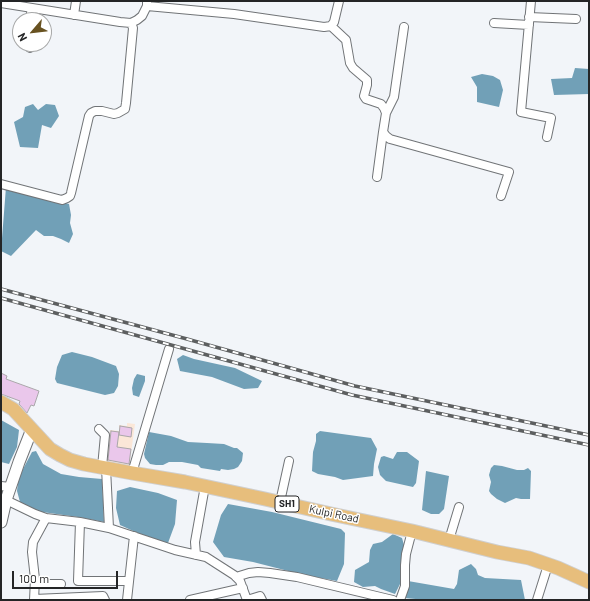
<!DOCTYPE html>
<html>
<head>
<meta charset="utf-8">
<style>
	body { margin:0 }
	#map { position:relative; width:590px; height:601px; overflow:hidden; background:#f2f5f9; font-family:Barlow,sans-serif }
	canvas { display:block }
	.frame { position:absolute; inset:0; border:2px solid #242526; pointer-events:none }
	.north { position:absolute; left:12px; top:12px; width:40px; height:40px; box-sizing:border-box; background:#fff; border:1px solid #a7a8a8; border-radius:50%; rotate:242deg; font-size:11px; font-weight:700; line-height:16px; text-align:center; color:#242526 }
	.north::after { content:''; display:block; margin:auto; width:14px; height:18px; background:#685221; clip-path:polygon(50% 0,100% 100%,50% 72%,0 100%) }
	.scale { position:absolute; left:12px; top:571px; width:106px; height:18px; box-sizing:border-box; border:2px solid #242526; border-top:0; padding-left:5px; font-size:12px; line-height:14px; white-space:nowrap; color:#242526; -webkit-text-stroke:3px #fff; paint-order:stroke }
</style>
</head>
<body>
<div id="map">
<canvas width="590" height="601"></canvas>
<div class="frame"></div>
<div class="north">N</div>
<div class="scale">100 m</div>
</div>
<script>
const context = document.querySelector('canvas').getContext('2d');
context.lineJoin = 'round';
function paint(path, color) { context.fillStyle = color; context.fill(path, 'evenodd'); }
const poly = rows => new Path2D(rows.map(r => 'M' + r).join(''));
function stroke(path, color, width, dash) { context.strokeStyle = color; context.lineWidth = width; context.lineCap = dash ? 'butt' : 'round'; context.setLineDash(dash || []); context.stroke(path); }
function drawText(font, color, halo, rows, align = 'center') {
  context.font = font + ' Barlow,sans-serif'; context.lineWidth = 3; context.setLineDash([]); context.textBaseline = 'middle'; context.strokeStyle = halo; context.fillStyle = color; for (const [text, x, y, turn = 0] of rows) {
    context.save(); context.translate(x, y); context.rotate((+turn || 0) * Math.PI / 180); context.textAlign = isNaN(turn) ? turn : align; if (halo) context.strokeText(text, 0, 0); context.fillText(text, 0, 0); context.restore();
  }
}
const education = poly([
	[127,423,135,424,129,468,105,464,110,430,119,431,119,425,127,426]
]);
const water = poly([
	[575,68,589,69,589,94,554,95,551,79,572,78],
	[482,74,493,76,500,80,503,90,499,107,477,102,477,87,471,77],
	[33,104,38,110,46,104,55,105,59,116,51,128,42,125,38,148,20,147,14,122,23,117,25,107],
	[6,187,69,204,71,215,70,223,73,234,69,243,61,239,53,236,44,236,36,230,11,256,1,251],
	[72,352,92,357,116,366,119,374,118,386,114,393,105,395,57,383,55,379,57,367,62,355],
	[183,355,194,359,235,368,262,381,258,388,244,389,212,377,180,371,177,359],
	[137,374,145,376,145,381,139,397,133,395,132,388,134,379],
	[1,420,19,430,17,447,9,464,1,462],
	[320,431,371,438,377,449,374,464,373,476,343,480,335,477,318,474,312,471,313,452,316,441,316,434],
	[149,432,171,436,188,442,207,443,224,444,234,448,237,448,243,453,242,461,238,467,234,469,228,470,221,469,220,471,201,468,198,465,182,462,169,462,163,465,156,465,150,464,145,458,144,454],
	[36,451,43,464,61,474,79,477,102,479,104,522,78,517,35,511,24,506,20,502,17,491,18,482,23,469,32,452],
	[397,452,407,452,419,461,416,483,413,487,386,481,380,475,378,467,381,457,384,456,393,459],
	[494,465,502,466,517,470,524,470,528,468,531,471,530,499,521,499,516,498,505,503,497,499,491,494,489,491,491,482,489,475,491,468],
	[426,471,449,476,444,509,439,514,431,514,422,510],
	[130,487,158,493,177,500,175,524,168,543,142,535,120,525,116,508,117,491],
	[228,504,272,512,341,529,345,533,344,564,337,581,304,575,253,562,224,557,213,542,221,515],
	[393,534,402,538,404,545,402,557,403,575,401,582,395,594,381,589,375,586,363,587,354,582,355,570,369,562,370,550,373,544,382,542],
	[471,564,476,569,478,575,485,578,521,580,525,600,427,600,404,598,408,581,454,589,457,584,459,570]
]);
const building = poly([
	[1,373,7,376,6,379,39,391,34,406,31,405,27,413,19,404,20,401,1,394,1,373],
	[120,426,132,428,131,437,119,435,120,426],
	[111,431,119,432,117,447,131,449,129,464,108,460,111,431]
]);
const minor = poly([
	[531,1,521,112,551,118,547,137],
	[1,3,120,22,131,23,137,20,142,16,147,6,147,1],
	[147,6,234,14,324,27,331,26,334,22,339,1],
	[74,15,76,1],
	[529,17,576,19],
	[31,20,31,8],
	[494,23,529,25],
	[331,26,346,40,350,63,353,68,367,80,367,85,364,96,366,99,381,104,384,108,386,113,383,132,386,136,390,139,509,172,501,196],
	[30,48,30,44],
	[386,113,394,97,404,27],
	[377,177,383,132],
	[1,184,62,200,67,198,70,196,71,193,89,116,91,113,95,111,102,111,114,114,118,113,125,109,126,103,133,28,131,23],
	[99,429,105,435,102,467],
	[106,468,109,528],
	[132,473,169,349],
	[1,486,10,487],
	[2,500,6,500,35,514,46,518,80,522,109,528,175,550,206,557,234,575,240,581,247,600],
	[280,502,289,461],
	[80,522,78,581,129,581],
	[449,540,459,507],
	[196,555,195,542,205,486],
	[236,577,249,573,258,572,270,573,297,577,393,600],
	[35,584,61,584],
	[34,599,103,596,105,600],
	[34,600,35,579,32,552,33,542,46,518],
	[127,600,134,536],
	[190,600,243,588],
	[247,600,260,596,262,600],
	[400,600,405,586,405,565,406,554,412,531],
	[537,600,548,565]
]);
const secondary = poly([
	[1,522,6,500,19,462,32,429]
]);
const primary = poly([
	[1,402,13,409,50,449,60,455,70,460,84,464,132,473,185,482,265,499,331,514,412,531,497,552,529,558,558,568,589,582]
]);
const rail = poly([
	[1,289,187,339,355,386,589,435],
	[1,298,352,395,589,445]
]);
const shields = [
	[287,504,24]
];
const shieldNames = [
	["SH1",287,504]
];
const streetNames = [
	["Kulpi Road",334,514,12]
];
paint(education, '#fbe7d8');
paint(water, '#71a0b7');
paint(building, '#eac7eb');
stroke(building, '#aaa7aa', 1);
stroke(minor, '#717477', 10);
stroke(secondary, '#717477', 13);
stroke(primary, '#cfcfcf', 15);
stroke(minor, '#fff', 8);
stroke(secondary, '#fff', 11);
stroke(primary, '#e7be7c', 13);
stroke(rail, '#5d5f60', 3.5);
stroke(rail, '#fff', 2, [6]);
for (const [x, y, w] of shields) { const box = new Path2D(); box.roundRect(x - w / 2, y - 8, w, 16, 3); context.fillStyle = '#fff'; context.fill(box); stroke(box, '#242526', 1); }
drawText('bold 10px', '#242526', null, shieldNames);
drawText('11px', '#242526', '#fff', streetNames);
</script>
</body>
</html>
